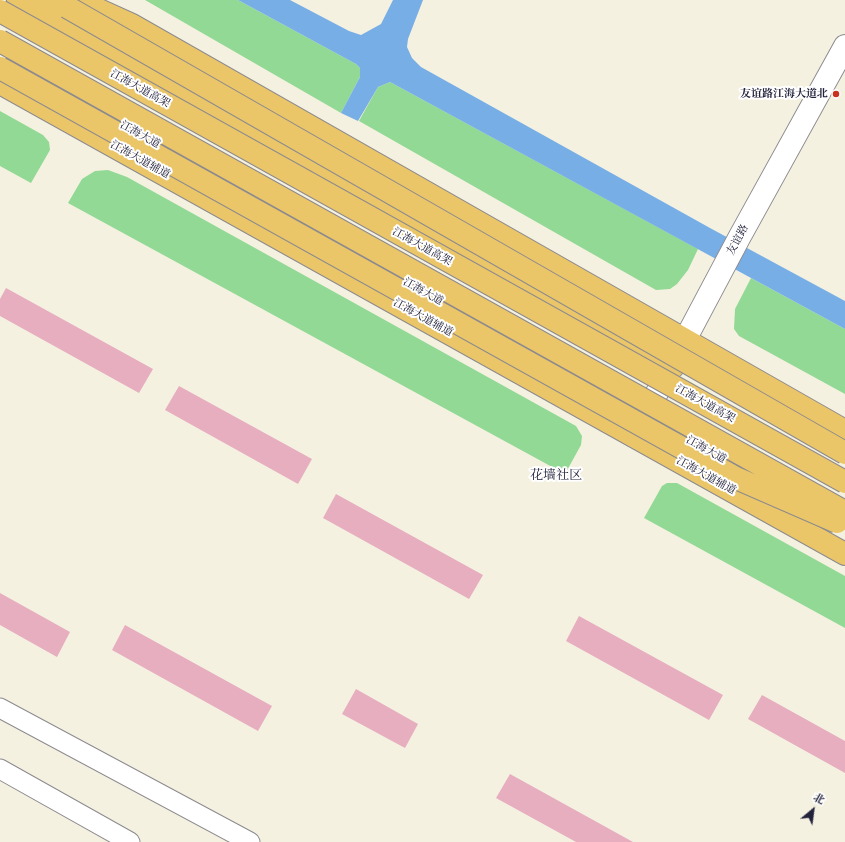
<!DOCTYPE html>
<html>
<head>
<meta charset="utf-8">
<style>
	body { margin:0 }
	#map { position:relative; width:845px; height:842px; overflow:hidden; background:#f5f1e1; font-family:"IM FELL Great Primer","Noto Serif SC",serif }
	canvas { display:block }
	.north { position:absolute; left:793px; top:790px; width:40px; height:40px; -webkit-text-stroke:3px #fff; paint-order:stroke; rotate:29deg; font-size:11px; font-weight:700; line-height:16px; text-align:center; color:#22223b }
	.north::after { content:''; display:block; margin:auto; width:14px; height:18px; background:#22223b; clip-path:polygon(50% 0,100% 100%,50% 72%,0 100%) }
</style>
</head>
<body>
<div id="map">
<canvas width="845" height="842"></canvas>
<div class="north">北</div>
</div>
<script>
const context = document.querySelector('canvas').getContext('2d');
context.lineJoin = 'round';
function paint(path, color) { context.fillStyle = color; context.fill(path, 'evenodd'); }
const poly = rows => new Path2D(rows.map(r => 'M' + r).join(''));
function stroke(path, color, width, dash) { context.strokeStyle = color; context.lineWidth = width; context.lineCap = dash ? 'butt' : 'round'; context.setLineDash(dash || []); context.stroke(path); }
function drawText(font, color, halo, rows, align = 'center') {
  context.font = font + ' "IM FELL Great Primer","Noto Serif SC",serif'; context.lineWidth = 4; context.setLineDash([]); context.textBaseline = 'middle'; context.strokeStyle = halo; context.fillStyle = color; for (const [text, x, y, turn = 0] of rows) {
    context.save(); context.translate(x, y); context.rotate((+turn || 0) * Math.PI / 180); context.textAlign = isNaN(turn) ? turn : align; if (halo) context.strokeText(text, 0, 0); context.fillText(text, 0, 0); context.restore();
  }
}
const green = poly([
	[145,0,238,0,356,64,360,68,360,77,341,113],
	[390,82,698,249,688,270,677,284,670,289,656,290,359,121,378,87],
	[0,111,43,135,49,142,50,150,31,183,0,166],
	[108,170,127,177,576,426,582,436,581,445,565,474,68,203,82,179,95,171],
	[751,278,845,329,845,394,739,336,734,329,735,309],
	[667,483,677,483,845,576,845,628,644,518,662,486]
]);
const water = poly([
	[238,0,290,0,349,31,361,35,381,24,393,0,423,0,408,39,407,47,412,58,421,67,710,228,845,301,845,329,390,82,378,87,358,121,341,113,360,77,360,68,356,64]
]);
const building = poly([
	[6,288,153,369,139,393,0,316,0,299],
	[179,386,312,459,298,484,165,410],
	[336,494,483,575,469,599,323,518],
	[0,593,70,632,57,657,0,625],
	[579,616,723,695,709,720,566,641],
	[125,625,272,706,258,731,112,650],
	[356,689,418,724,405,748,342,714],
	[762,695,845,741,845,773,748,719],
	[510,774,633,842,576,842,496,798]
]);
const minor = poly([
	[0,708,250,842],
	[0,769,130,842]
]);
const tertiary = poly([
	[634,436,739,238,845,46]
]);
const primary = poly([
	[18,0,673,367],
	[77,0,132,25,845,431],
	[0,83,845,554]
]);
const trunk = poly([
	[45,0,67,7]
]);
const trunkBridge = poly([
	[67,7,845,453],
	[0,11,845,482],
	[0,41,845,512],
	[0,68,736,478,837,522]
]);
const markers = [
	[836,94,4,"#c8321e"]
];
const streetNames = [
	["江海大道高架",140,89,29],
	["江海大道",140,135,29],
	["江海大道辅道",140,160,29],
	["友谊路",738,240,-61],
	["江海大道高架",422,247,29],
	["江海大道",423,292,29],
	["江海大道辅道",423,318,29],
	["江海大道高架",705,404,29],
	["江海大道",706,450,29],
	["江海大道辅道",706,476,29]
];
const poiNames = [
	["友谊路江海大道北",828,94]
];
const quarterNames = [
	["花墙社区",556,476]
];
paint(green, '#91d994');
paint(water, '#77aee6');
paint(building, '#e6aebf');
stroke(minor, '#8c8a8e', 21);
stroke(tertiary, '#8c8a8e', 24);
stroke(primary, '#8c8a8e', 24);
stroke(trunk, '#8c8a8e', 24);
stroke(minor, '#fff', 19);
stroke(tertiary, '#fff', 22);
stroke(primary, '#ebc669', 22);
stroke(trunk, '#ebc669', 22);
stroke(trunkBridge, '#8c8a8e', 24, []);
stroke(trunkBridge, '#ebc669', 22);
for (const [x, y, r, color] of markers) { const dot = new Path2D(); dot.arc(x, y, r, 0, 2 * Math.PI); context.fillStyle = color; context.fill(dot); stroke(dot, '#fff', 1.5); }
drawText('11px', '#22223b', '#fff', streetNames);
drawText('bold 11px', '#22223b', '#fff', poiNames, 'right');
drawText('13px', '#22223b', '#fff', quarterNames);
</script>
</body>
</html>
